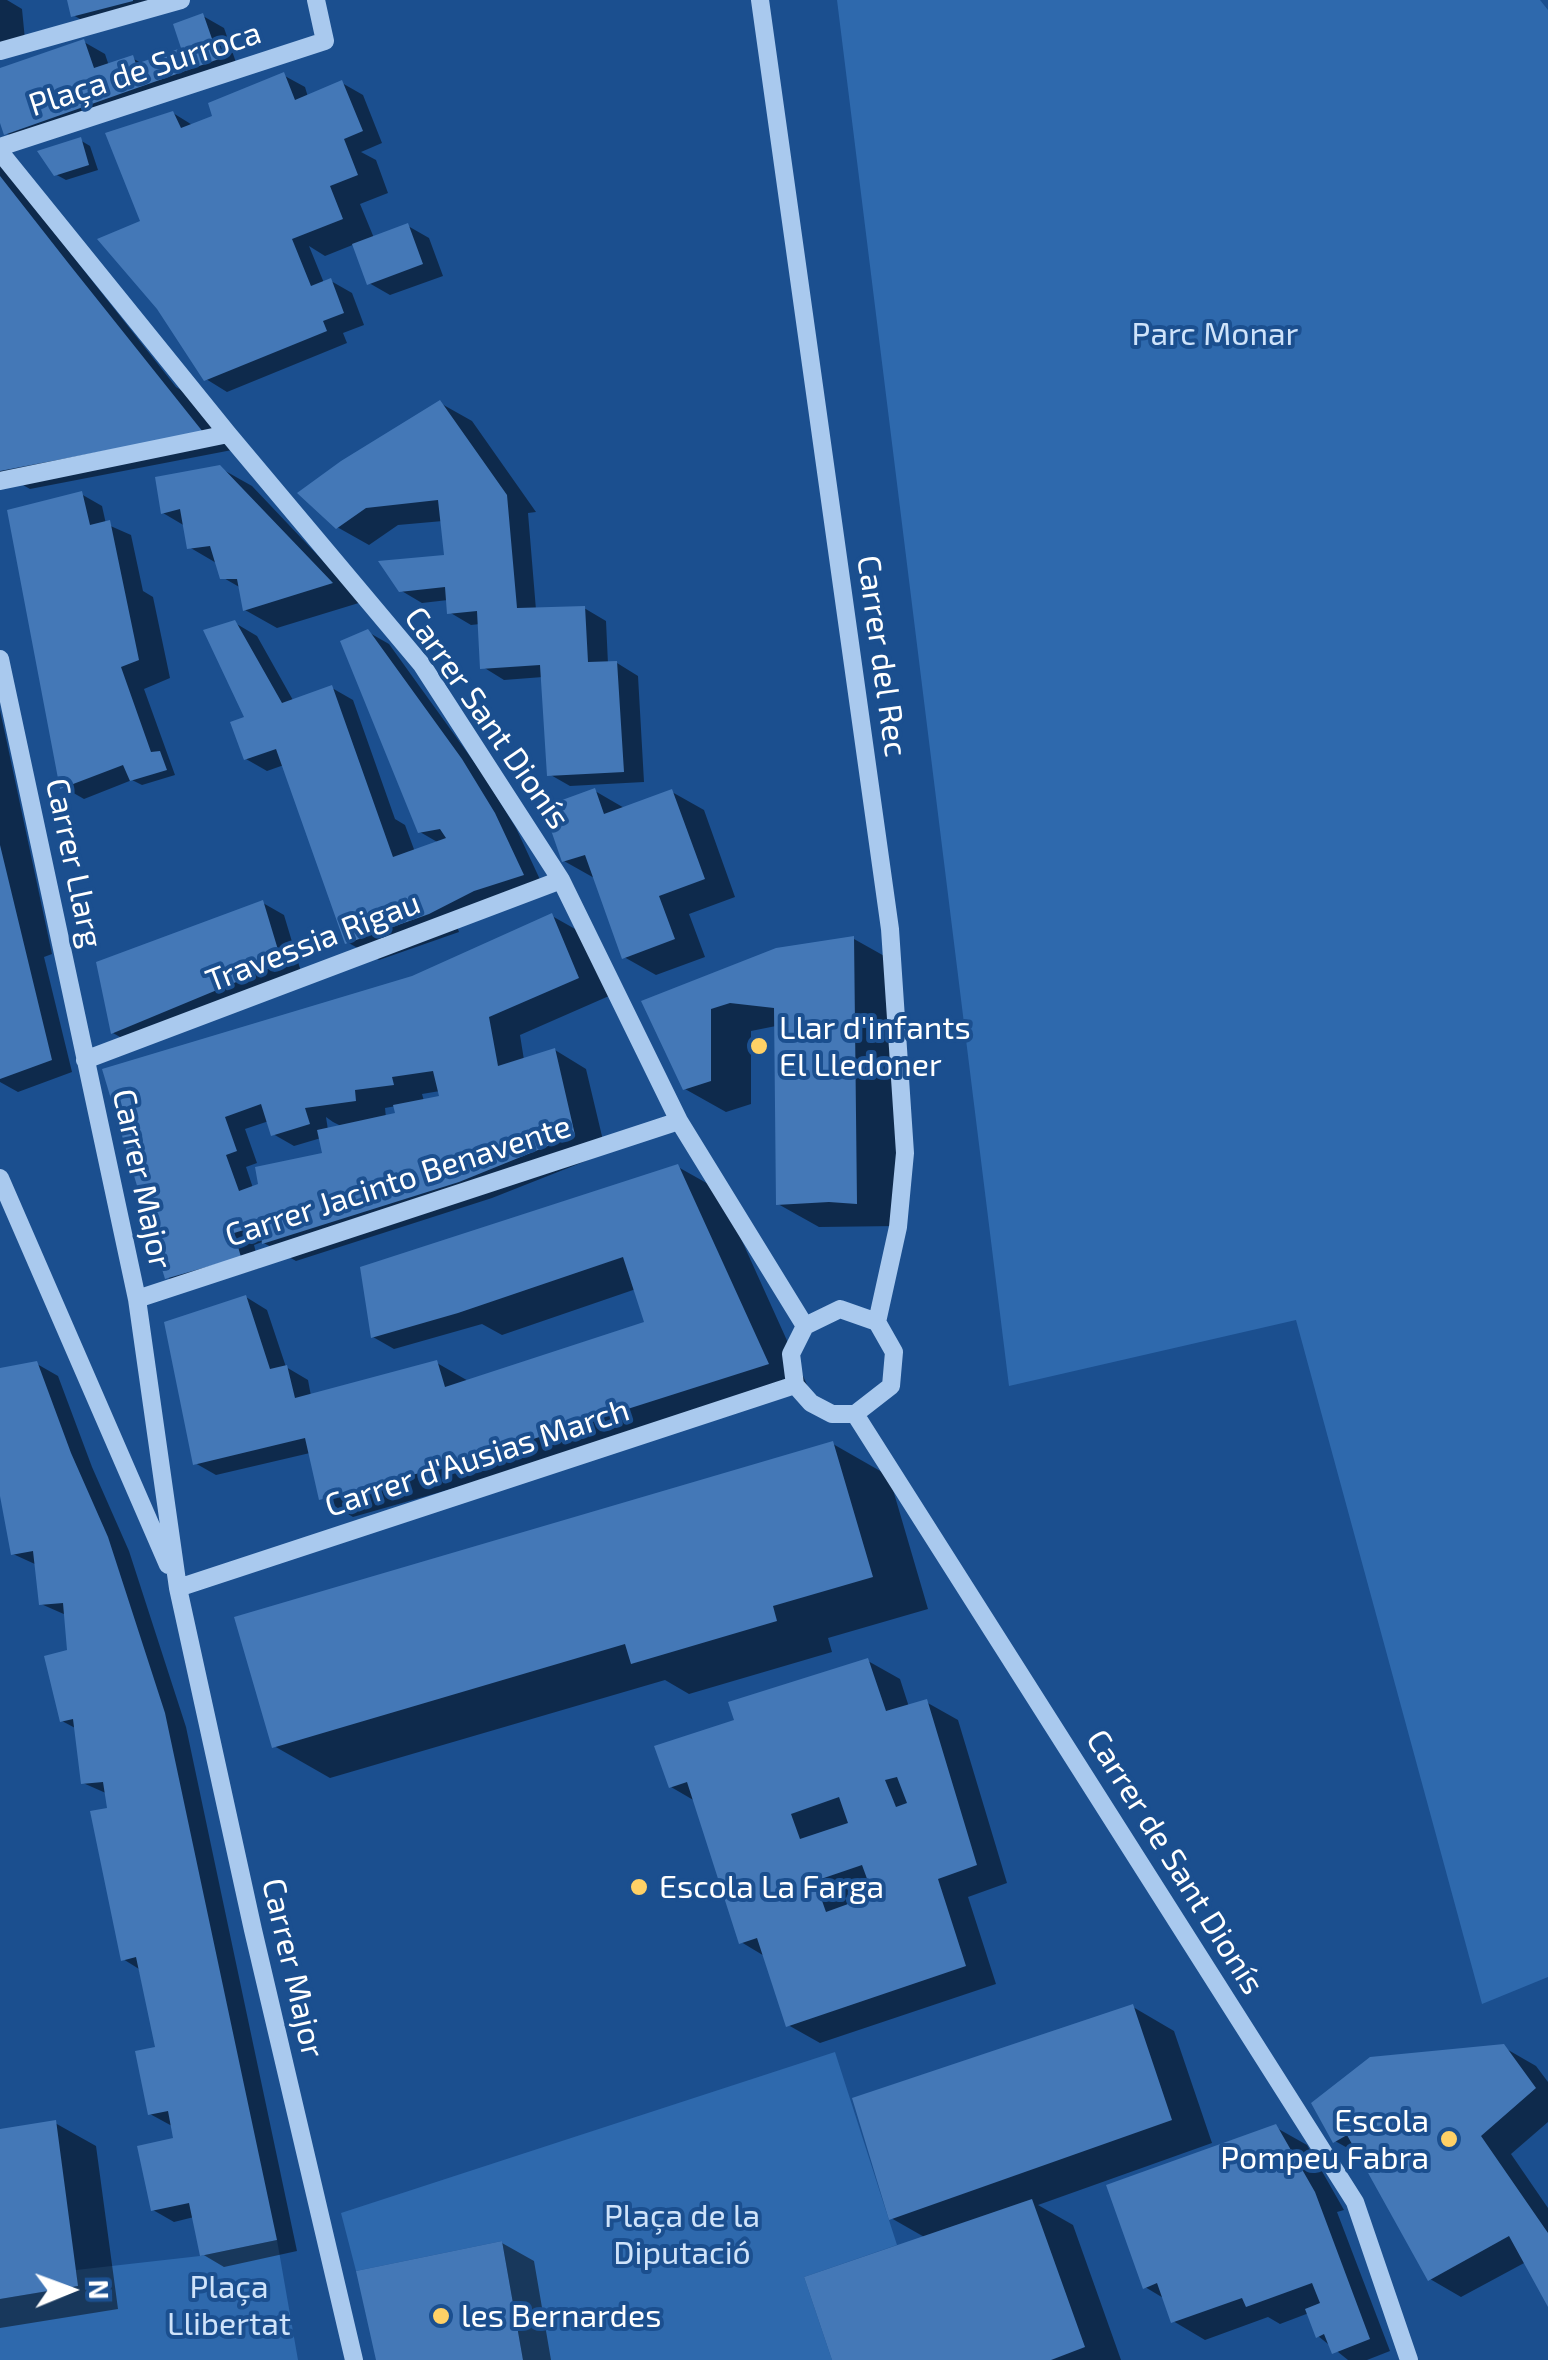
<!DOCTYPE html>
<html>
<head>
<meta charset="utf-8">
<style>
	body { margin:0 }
	#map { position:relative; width:1548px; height:2360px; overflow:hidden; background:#1b4f8f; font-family:"Exo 2",sans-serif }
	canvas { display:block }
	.north { position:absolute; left:20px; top:2240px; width:100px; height:100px; -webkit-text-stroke:8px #1b4f8f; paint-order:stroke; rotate:89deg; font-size:28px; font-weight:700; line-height:40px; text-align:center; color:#fff }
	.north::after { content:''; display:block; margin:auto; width:35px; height:45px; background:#fff; clip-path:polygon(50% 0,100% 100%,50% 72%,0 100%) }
</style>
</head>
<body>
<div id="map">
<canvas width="1548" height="2360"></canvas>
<div class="north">N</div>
</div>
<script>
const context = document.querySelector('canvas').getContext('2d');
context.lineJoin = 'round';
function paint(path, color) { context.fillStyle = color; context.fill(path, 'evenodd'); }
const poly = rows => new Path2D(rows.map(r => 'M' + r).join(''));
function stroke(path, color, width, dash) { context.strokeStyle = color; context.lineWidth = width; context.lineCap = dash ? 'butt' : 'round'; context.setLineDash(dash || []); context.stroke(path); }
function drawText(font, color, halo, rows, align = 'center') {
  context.font = font + ' "Exo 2",sans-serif'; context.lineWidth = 8; context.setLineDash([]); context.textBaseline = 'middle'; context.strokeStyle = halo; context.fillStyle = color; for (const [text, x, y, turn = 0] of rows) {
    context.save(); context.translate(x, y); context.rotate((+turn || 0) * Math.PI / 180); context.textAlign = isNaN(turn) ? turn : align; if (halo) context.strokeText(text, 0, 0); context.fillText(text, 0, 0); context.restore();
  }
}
const green = poly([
	[837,0,1540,0,1548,10,1548,1977,1482,2004,1296,1320,1009,1386],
	[835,2052,897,2245,804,2277,832,2360,523,2360,502,2241,356,2271,341,2213],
	[277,2240,298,2360,0,2360,0,2299,77,2286,76,2270,200,2256]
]);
const shadow = poly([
	[0,0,7,0,22,9,26,50,0,57],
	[69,0,159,0,94,27,73,15],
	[203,16,224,28,239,71,27,145,6,133,0,115,0,71,84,42,105,54,109,66,132,58,143,64,184,49],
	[283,75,305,87,308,97,342,83,363,95,382,143,361,152,376,160,388,193,360,204,374,238,408,226,429,238,443,276,390,295,369,283,355,244,325,256,309,246,324,283,331,281,352,293,364,325,343,333,347,343,227,392,206,379,143,222,173,113,194,126,216,117],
	[80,140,90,146,98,170,66,180,55,174],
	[0,164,176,387,186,393,232,450,30,489,0,472],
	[440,403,472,421,536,512,528,513,536,610,584,608,606,621,608,664,617,663,638,676,644,782,570,786,549,774,543,677,504,680,483,667,480,624,471,625,449,612,448,600,422,603,400,590,446,557,443,521,398,525,369,545,337,527],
	[220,468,252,486,362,602,277,628,245,610,241,588,222,577,218,564,189,547,185,526,163,513],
	[81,494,102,506,106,524,131,535,143,591,153,597,170,678,144,689,175,775,142,785,132,780,84,799,63,787],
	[235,623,257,636,294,702,332,688,353,700,395,819,405,825,415,852,439,843,420,832,368,632,389,644,482,773,516,828,543,886,456,923,459,932,379,960,347,942,284,765,267,771,246,759,247,718],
	[0,710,52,954,44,957,72,1072,18,1092,0,1082],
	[595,791,626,809,672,792,704,810,735,897,689,914,705,957,656,975,624,957,596,879,564,861],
	[263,903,284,915,302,975,134,1045,113,1033],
	[552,916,584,934,609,996,520,1035,524,1060,555,1050,586,1069,606,1153,492,1198,296,1261,262,1242,254,1245,260,1268,188,1290,167,1277,105,1071,413,978],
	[440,1091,442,1098,424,1101,422,1094],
	[396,1106,398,1115,386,1118,385,1108],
	[326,1117,333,1122,343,1127,328,1130],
	[269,1121,273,1134,294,1146,321,1138,325,1155,253,1188,246,1167,257,1163,245,1129],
	[854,939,895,962,898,1226,819,1227,778,1204,776,1026,751,1031,751,1104,726,1112,685,1089,645,1002],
	[678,1167,719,1190,808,1387,353,1517,321,1498,310,1453,216,1475,195,1463,246,1297,267,1310,286,1367,308,1380,311,1396,437,1363,470,1382,647,1324,636,1289,502,1335,482,1324,394,1349,373,1337],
	[37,1364,58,1376,92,1467,129,1551,186,1727,297,2251,224,2267,202,2254,194,2217,174,2222,153,2210,176,2140,172,2126,150,2114,157,2049,139,1969,123,1959,108,1794,83,1783,77,1729,62,1721,69,1652,66,1615,41,1604,37,1565,13,1554,0,1482,0,1371],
	[833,1444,889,1476,928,1609,828,1638,832,1652,689,1694,665,1680,330,1778,274,1746],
	[868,1661,900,1679,909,1707,926,1702,958,1720,1007,1883,968,1897,996,1984,820,2043,788,2025,766,1957,741,1942,695,1801,671,1787,737,1721],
	[874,1889,876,1896,848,1906,845,1898],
	[1133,2007,1174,2031,1212,2143,1038,2205,1073,2225,1121,2360,834,2360,926,2238,891,2218],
	[1503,2047,1536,2066,1548,2082,1548,2122,1511,2154,1548,2208,1548,2302,1526,2262,1461,2297,1430,2279,1362,2156,1335,2141],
	[55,2123,96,2146,118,2309,0,2328,0,2131],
	[1275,2127,1307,2145,1344,2210,1337,2212,1390,2351,1367,2360,1348,2360,1318,2336,1309,2313,1280,2324,1268,2317,1205,2340,1173,2321,1165,2299,1145,2287],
	[502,2243,534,2261,551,2360,378,2360]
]);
const building = poly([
	[67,0,133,0,133,1,71,17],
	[203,13,219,59,4,135,0,123,0,68,84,39,94,68,133,55,136,64,181,48,173,24],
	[284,72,295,100,342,80,363,131,344,139,358,175,330,186,343,219,292,239,311,286,331,278,344,313,323,321,327,331,204,381,157,309,97,239,140,221,105,133,173,111,181,128,212,116,208,103],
	[81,137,89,165,54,176,37,151],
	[0,176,69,264,203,432,0,471],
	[408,223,423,264,367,285,352,244],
	[440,400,507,495,517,608,585,606,588,662,617,661,624,772,547,776,540,665,480,669,477,611,447,614,445,587,399,592,378,561,444,555,438,500,366,508,336,529,297,493,341,461],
	[220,465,333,583,243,611,237,579,220,579,210,546,187,549,180,509,161,514,155,477],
	[82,491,90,525,110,520,139,660,121,667,151,752,160,751,167,770,130,781,123,765,60,789,7,510],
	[235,620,282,703,332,685,393,857,446,838,440,829,418,833,340,641,368,629,462,759,495,813,524,875,474,891,429,914,345,944,276,749,244,760,230,722,244,717,203,630],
	[595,788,604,814,672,789,705,879,659,896,675,939,622,959,585,855,562,862,543,807],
	[0,845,52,1060,0,1079],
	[263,900,282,963,111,1034,96,962],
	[552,913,579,978,489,1017,498,1066,555,1048,575,1135,459,1182,262,1244,260,1225,234,1233,241,1257,165,1279,102,1069,412,976],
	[433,1071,439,1096,393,1105,395,1113,317,1130,322,1153,255,1167,258,1184,239,1191,226,1155,237,1151,225,1117,261,1104,271,1136,310,1124,305,1108,356,1101,355,1090,394,1085,392,1077],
	[854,936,857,1204,829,1202,776,1205,774,1008,730,1003,711,1009,711,1081,683,1090,641,1001,776,948],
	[678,1164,769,1364,464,1461,319,1500,305,1438,193,1465,164,1322,246,1295,270,1369,287,1365,295,1398,437,1360,445,1387,644,1322,623,1257,458,1313,371,1338,360,1267],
	[37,1361,71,1453,108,1537,165,1713,277,2240,200,2256,189,2203,151,2211,137,2146,173,2138,168,2111,148,2115,135,2051,155,2047,136,1957,121,1961,90,1811,107,1808,103,1782,81,1784,73,1719,60,1722,44,1656,67,1650,63,1603,39,1605,33,1551,11,1555,0,1496,0,1368],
	[833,1441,873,1577,773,1606,777,1621,631,1664,625,1644,272,1748,234,1617],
	[868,1658,886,1711,927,1699,977,1865,938,1879,966,1966,786,2027,757,1938,739,1944,687,1782,669,1788,654,1746,734,1720,728,1702],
	[897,1777,907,1803,896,1807,885,1780],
	[839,1797,848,1823,800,1839,791,1814],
	[862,1865,873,1895,826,1912,815,1881],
	[1133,2004,1172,2120,889,2220,852,2098],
	[1504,2044,1536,2088,1481,2136,1548,2233,1548,2307,1509,2236,1428,2281,1347,2135,1333,2143,1311,2103,1370,2057],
	[56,2120,78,2286,0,2299,0,2129],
	[1276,2124,1315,2192,1370,2339,1332,2354,1324,2334,1316,2338,1305,2309,1320,2303,1312,2283,1246,2307,1242,2298,1171,2323,1157,2283,1143,2289,1106,2185],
	[1032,2199,1085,2347,1051,2360,832,2360,804,2277],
	[502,2241,523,2360,376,2360,356,2271]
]);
const minor = poly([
	[760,0,890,929,905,1153,898,1227,877,1322],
	[0,51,181,0],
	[0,147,325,41,316,0],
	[0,152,228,434,422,665,561,880,679,1121,805,1326],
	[0,481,228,434],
	[0,659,137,1299,178,1588,253,1930,354,2360],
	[85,1060,561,880],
	[0,1178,168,1565],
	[137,1299,679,1121],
	[840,1309,877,1322,894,1352,891,1386,855,1414,832,1414,811,1403,795,1385,791,1354,805,1326,840,1309],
	[855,1414,1355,2202,1409,2360],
	[178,1588,795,1385]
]);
const markers = [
	[759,1046,10,"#ffd166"],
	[639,1887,10,"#ffd166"],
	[1449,2139,10,"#ffd166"],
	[441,2316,10,"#ffd166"]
];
const streetNames = [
	["Plaça de Surroca",145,69,-18],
	["Carrer del Rec",882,656,82],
	["Carrer Sant Dionís",487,718,55],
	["Carrer Llarg",74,863,78],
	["Travessia Rigau",313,942,-21],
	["Carrer Major",142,1179,78],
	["Carrer Jacinto Benavente",398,1181,-18],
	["Carrer d'Ausias March",477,1458,-18],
	["Carrer de Sant Dionís",1175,1862,58],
	["Carrer Major",293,1968,77]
];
const parkNames = [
	["Parc Monar",1215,334],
	["Plaça de la",682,2216],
	["Diputació",682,2253],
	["Plaça",229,2287],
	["Llibertat",229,2324]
];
const poiNames = [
	["Llar d'infants",779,1028],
	["El Lledoner",779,1065],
	["Escola La Farga",659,1887],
	["Escola",1429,2121,"right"],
	["Pompeu Fabra",1429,2158,"right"],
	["les Bernardes",461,2316]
];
paint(green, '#2e69ad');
paint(shadow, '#0007');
paint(building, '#4478b7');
stroke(minor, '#a9c9ee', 18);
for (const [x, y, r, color] of markers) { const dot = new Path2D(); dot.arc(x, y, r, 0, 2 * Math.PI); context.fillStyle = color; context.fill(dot); stroke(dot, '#1b4f8f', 4); }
drawText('32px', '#fff', '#1b4f8f', streetNames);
drawText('32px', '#cfe3fa', '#1b4f8f', parkNames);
drawText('32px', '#fff', '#1b4f8f', poiNames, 'left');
</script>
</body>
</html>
